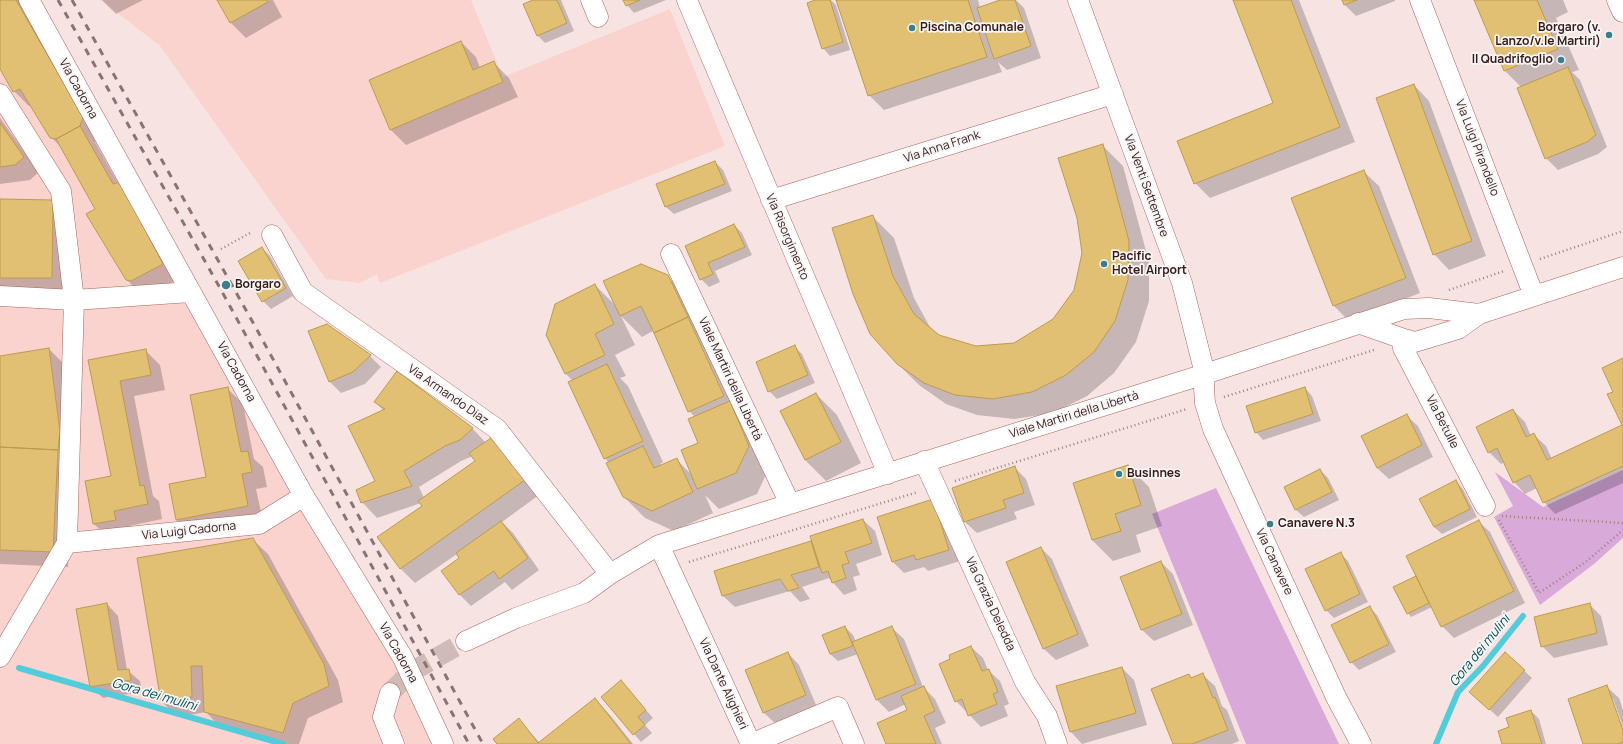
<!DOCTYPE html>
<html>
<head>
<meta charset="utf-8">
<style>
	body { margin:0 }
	canvas { display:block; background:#f7e4e2 }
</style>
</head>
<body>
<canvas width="1623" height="744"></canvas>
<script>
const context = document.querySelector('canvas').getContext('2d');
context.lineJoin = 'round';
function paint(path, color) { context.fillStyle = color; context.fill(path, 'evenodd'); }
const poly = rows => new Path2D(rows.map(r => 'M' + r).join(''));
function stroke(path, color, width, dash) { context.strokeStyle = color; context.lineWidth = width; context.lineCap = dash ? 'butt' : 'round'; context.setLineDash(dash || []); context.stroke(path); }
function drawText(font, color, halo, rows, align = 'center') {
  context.font = font + ' Manrope,sans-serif'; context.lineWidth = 3.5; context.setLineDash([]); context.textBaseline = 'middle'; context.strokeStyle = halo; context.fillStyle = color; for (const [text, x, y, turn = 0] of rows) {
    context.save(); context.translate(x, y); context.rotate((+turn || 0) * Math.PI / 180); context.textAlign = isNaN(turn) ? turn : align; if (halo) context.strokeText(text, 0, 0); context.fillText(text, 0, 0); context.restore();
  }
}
const built = poly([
	[0,0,34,0,452,744,0,744],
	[101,0,471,0,503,77,670,9,725,146,380,283,377,274,360,283,326,279,160,46]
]);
const green = poly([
	[1623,470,1623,538,1594,564,1540,605,1494,517,1513,506,1495,472,1543,507],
	[1216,488,1339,744,1246,744,1152,514]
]);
const shadow = poly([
	[0,0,22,0,97,133,95,142,118,183,178,279,147,296,142,295,126,279,97,209,64,150,51,137,31,106,29,106,14,91,0,67],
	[102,0,143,0,116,14],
	[218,0,273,0,282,17,246,38,231,23],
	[535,0,561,0,574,31,545,43,537,35],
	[625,0,666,0,634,13,627,5],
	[818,0,831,0,836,5,850,50,830,56,823,48],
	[837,0,978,0,980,8,1003,0,1016,0,1024,8,1041,58,1007,70,998,62,1002,72,884,110,869,95],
	[1234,0,1299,0,1355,142,1210,198,1195,183,1274,104],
	[1343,0,1395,0,1395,1,1356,16,1345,5],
	[1476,0,1563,0,1568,12,1556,18,1579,70,1572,72,1580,80,1607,147,1598,154,1558,170,1546,158,1521,87,1504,70],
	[461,42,476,57,480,68,494,63,509,78,518,97,406,145,391,130,370,80],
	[1414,85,1429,101,1486,256,1449,270,1434,254],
	[0,118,39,172,30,180,0,184],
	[1102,145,1123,166,1149,262,1149,301,1136,342,1114,373,1087,396,1053,413,1014,419,977,415,946,404,919,385,897,363,873,217,894,238,914,298,931,329,939,336,976,347,1014,344,1054,320,1075,291,1083,253],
	[715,162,723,170,732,191,674,214,666,207,658,185],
	[1363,171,1379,186,1420,293,1349,321,1334,306,1292,199],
	[0,200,52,201,67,293,0,292],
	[734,225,742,233,752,255,715,271,720,282,709,287,701,279,687,246],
	[262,248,270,256,293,296,271,309,263,301],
	[667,276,689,297,769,468,757,494,719,509,705,495,713,513,674,531,645,518,623,496,609,463,605,458,573,381,566,374,547,335,595,285,616,306],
	[621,316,642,337,653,331,689,411,695,417,700,444,692,475,676,459,662,466,660,464,663,462,628,386,620,378,626,376,615,355,635,345],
	[795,347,802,354,815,383,777,399,769,391],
	[49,349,64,364,75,447,68,567,0,564,0,357],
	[145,350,160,365,165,390,134,396,153,496,159,501,162,519,129,526,131,535,110,539,94,524,112,477,89,360],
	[370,356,381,367,365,384,341,393,329,381],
	[397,373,473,429,486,443,494,437,539,495,502,522,513,533,539,570,512,590,505,582,471,606,460,595,443,571,461,558,457,554,415,583,400,568,423,506,421,503,377,518,362,502,376,481,384,411,375,402],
	[473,456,477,462,424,498,419,487,461,461],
	[1305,388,1312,396,1321,421,1263,440,1256,432],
	[228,389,243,404,254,459,263,467,267,487,256,489,263,521,192,535,177,520,170,485,207,478],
	[816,394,837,415,861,463,826,481,805,460],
	[1513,410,1525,422,1531,436,1534,435,1546,446,1552,459,1623,426,1623,483,1555,514,1544,502,1537,488,1525,494,1514,482,1504,462,1501,464,1489,452],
	[1406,415,1418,426,1433,457,1389,479,1377,468],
	[1128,466,1149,487,1162,526,1136,535,1141,552,1113,561,1092,540,1074,484],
	[1014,467,1026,479,1035,505,1014,512,1017,519,977,533,965,522],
	[1320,470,1328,478,1339,500,1304,517,1296,510],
	[1456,481,1463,489,1477,517,1442,534,1434,527],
	[933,501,960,561,928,571,924,567,904,573,892,561],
	[863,520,875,531,882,555,856,564,860,575,853,577,857,590,844,595,829,578,802,587,810,599,800,602,790,591,735,607,723,596,716,572,810,542,814,546],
	[1478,521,1490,532,1525,603,1454,638,1442,626,1432,607,1411,617,1408,613,1416,577],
	[252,539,268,554,338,680,343,702,308,718,299,744,284,744,220,727,206,712,178,717,162,702,138,558],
	[1041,548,1052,559,1089,646,1056,660,1044,649,1007,562],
	[1341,554,1348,561,1368,602,1334,618,1326,610],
	[1161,562,1173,574,1193,625,1154,641,1142,630,1122,578],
	[107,604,118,616,127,670,140,681,142,692,103,698,91,687],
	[1589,604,1601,616,1608,645,1554,658,1542,646],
	[1369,607,1377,615,1396,652,1359,670,1351,662],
	[845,627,853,635,856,642,892,628,904,639,923,687,935,699,946,723,935,728,942,744,888,744,909,711,906,704,889,712,877,700,858,654,838,661,830,654],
	[971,647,983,658,988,670,1000,681,1009,704,1004,706,1008,716,981,727,956,701,952,660],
	[788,653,799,665,817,707,776,724,764,713,747,671],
	[1505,653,1532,678,1498,717,1478,699],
	[1122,668,1134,680,1147,725,1082,744,1071,732,1058,687],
	[1189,675,1193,679,1203,675,1215,686,1222,706,1227,710,1239,741,1232,744,1174,744],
	[621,681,653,718,645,725,652,733,641,742,634,734],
	[1607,687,1619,698,1623,710,1623,727,1613,699,1611,699,1623,733,1623,744,1584,744],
	[595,699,610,715,633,744,499,744,519,720,540,743],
	[1531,711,1539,719,1546,744,1503,744,1510,728]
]);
const stream = poly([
	[19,668,283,744],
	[1436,744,1458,692,1483,666,1523,616]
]);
const building = poly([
	[0,0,16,0,83,117,80,126,56,139,50,138,20,89,13,92,0,69,0,0],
	[217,0,267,0,268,2,230,23,217,0],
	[533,0,557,0,567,23,537,36,523,4,533,0],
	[623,0,640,0,626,6,623,0],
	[815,0,830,0,843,42,822,49,807,3,815,0],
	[836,0,968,0,987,57,868,96,836,0],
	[1000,0,1015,0,1031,46,994,59,977,8,1000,0],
	[1233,0,1291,0,1340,127,1194,184,1177,141,1273,103,1233,0],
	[1342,0,1357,0,1344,5,1342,0],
	[1474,0,1537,0,1558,49,1504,71,1474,0],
	[461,41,473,70,494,61,503,82,390,130,369,80,461,41],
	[1568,67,1596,135,1587,142,1545,159,1517,88,1568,67],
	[1414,84,1472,241,1433,255,1376,98,1414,84],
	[0,123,24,157,15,165,0,167,0,123],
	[80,126,113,184,120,182,163,264,131,281,126,280,86,214,95,209,56,139,80,126],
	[1103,144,1129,241,1128,280,1115,321,1094,352,1066,375,1032,392,993,399,955,395,924,383,897,364,870,334,853,294,832,228,873,215,893,276,914,314,939,335,976,346,1014,343,1053,319,1074,290,1082,253,1077,218,1058,158,1103,144],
	[715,161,725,184,665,207,656,184,715,161],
	[1364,170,1406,278,1333,306,1291,198,1364,170],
	[0,199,53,200,52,278,0,278,0,199],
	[734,224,745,247,708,263,713,274,700,280,685,246,734,224],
	[262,247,286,288,262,302,238,261,262,247],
	[641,264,668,275,688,317,654,333,641,306,620,316,603,281,641,264],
	[595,284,614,324,595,334,605,355,565,374,546,335,555,304,595,284],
	[688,317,724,396,688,412,654,333,688,317],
	[327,324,371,355,353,372,329,382,308,331,327,324],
	[795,345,808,375,768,392,756,362,795,345],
	[49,348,60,431,58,450,0,447,0,356,49,348],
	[146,349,151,375,120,381,140,486,144,485,148,504,114,511,116,520,93,524,85,481,111,476,88,360,146,349],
	[1623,358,1623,466,1543,503,1530,475,1513,483,1497,448,1488,453,1476,427,1513,409,1526,437,1534,433,1547,460,1622,425,1607,394,1613,392,1602,368,1623,358],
	[607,364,643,441,604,459,568,382,607,364],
	[397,371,473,428,460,440,445,446,404,471,412,486,361,503,356,490,375,481,348,426,385,409,374,402,397,371],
	[228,387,241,452,248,451,252,472,242,474,248,506,176,520,169,484,206,477,190,395,228,387],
	[1305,387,1313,414,1255,433,1246,406,1305,387],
	[816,393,841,442,805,460,780,411,816,393],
	[730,401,749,446,736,473,697,489,681,450,698,443,688,419,730,401],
	[1407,414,1422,445,1377,468,1361,436,1407,414],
	[494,436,525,480,400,569,377,537,422,506,418,501,475,461,469,453,494,436],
	[643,446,654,468,677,458,693,492,652,511,623,497,606,463,643,446],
	[0,447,58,450,53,552,0,550,0,447],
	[1128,465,1141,505,1115,514,1121,531,1092,540,1073,483,1128,465],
	[1015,466,1024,493,1003,500,1006,508,964,522,952,488,1015,466],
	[1320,469,1332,492,1295,510,1284,487,1320,469],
	[1456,480,1470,509,1434,527,1419,499,1456,480],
	[933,499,949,550,916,560,914,555,892,562,877,517,933,499],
	[863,519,872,543,845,552,849,563,842,565,846,578,832,583,828,571,822,573,810,536,863,519],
	[1479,520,1514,591,1441,627,1406,556,1479,520],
	[501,521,528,558,499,579,494,571,459,595,441,571,459,558,456,553,501,521],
	[253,538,324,664,329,686,293,703,283,733,204,712,202,666,191,666,192,697,161,702,137,558,253,538],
	[811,541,819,567,791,575,799,588,788,591,780,579,722,596,714,571,811,541],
	[1041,547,1078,634,1043,649,1006,562,1041,547],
	[1341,552,1360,594,1325,611,1305,569,1341,552],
	[1161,561,1182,614,1141,630,1120,577,1161,561],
	[1416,576,1429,603,1407,614,1393,587,1416,576],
	[107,603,118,670,129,669,131,680,90,687,76,609,107,603],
	[1590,603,1597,633,1541,647,1534,617,1590,603],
	[1370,606,1389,644,1350,663,1331,625,1370,606],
	[845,626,853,646,830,654,822,635,845,626],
	[892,626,916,684,876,700,852,642,892,626],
	[971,646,982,671,989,669,998,692,993,694,997,704,968,716,962,699,955,702,939,664,950,659,949,655,971,646],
	[788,652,806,695,763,713,745,670,788,652],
	[1505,652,1525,670,1489,710,1469,692,1505,652],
	[1122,667,1136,713,1070,732,1056,686,1122,667],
	[1203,673,1213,698,1215,697,1228,730,1192,744,1173,744,1151,689,1189,674,1191,678,1203,673],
	[621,680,646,710,638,717,645,725,633,735,601,697,621,680],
	[1607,685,1623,730,1623,742,1618,744,1583,744,1568,699,1607,685],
	[924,686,935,711,924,716,936,744,886,744,877,723,907,710,901,696,924,686],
	[595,698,631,744,497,744,493,739,519,718,538,743,595,698],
	[1531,710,1542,744,1502,744,1498,731,1509,727,1506,718,1531,710]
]);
const streetTunnel = poly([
	[390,693,411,672,466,641]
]);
const path = poly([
	[221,249,250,233,251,235],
	[1540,259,1623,231],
	[1449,290,1504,271],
	[1224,397,1374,350],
	[955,481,1187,409],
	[1502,516,1623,523],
	[1499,520,1539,593,1587,561,1623,530],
	[689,562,918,492]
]);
const street = poly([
	[29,0,304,496,403,658,443,744],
	[591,0,598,17],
	[687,0,888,474],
	[1078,0,1182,283,1205,374,1204,388,1205,403,1213,429,1336,697,1361,744],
	[1420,0,1534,296],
	[0,94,61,191,74,300,67,543,0,657],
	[771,200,1113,94],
	[272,235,303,292,497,429,610,574],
	[671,254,790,504],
	[0,296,74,300,191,292],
	[1358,323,1401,338,1415,342,1458,329,1479,314,1623,267],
	[1401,338,1403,348,1485,506],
	[924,461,1025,682,1047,716,1057,744],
	[67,543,259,524,304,496],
	[659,545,751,744,838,707,854,744],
	[466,641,516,618,584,593,610,574,659,545,1205,374,1404,309,1429,308,1479,314],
	[390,693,383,717,394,744]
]);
const secondary = poly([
	[1618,0,1623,11]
]);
const rail = poly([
	[58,0,220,288,469,744],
	[72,0,256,328,483,744]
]);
const markers = [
	[912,28,4,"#388089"],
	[1609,35,4,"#388089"],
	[1561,60,4,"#388089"],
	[1104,264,4,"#388089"],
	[226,285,5,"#388089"],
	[1119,474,4,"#388089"],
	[1270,524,4,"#388089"]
];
const poiNames = [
	["Piscina Comunale",920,28],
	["Borgaro (v.",1601,28,"right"],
	["Lanzo/v.le Martiri)",1601,42,"right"],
	["Il Quadrifoglio",1553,60,"right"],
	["Pacific",1112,257],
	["Hotel Airport",1112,271],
	["Borgaro",235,285],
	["Businnes",1127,474],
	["Canavere N.3",1278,524]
];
const streetNames = [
	["Via Cadorna",78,89,61],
	["Via Anna Frank",942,147,-18],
	["Via Luigi Pirandello",1477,148,69],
	["Via Venti Settembre",1146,186,70],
	["Via Risorgimento",787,237,67],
	["Via Cadorna",236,372,61],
	["Viale Martiri della Libertà",730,379,65],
	["Via Armando Diaz",448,395,35],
	["Viale Martiri della Libertà",1074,415,-17],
	["Via Betulle",1442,422,63],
	["Via Luigi Cadorna",189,531,-6],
	["Via Canavere",1274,562,65],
	["Via Grazia Deledda",990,604,65],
	["Via Cadorna",398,653,61],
	["Via Dante Alighieri",723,684,65]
];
const waterNames = [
	["Gora dei mulini",1480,651,-51],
	["Gora dei mulini",154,695,16]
];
paint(built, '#fad3ce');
paint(green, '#d8a9d9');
paint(shadow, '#0003');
stroke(stream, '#52ccda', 6);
paint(building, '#e1bf73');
stroke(building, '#bc9b4f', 1);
stroke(streetTunnel, '#d1bbb9', 20, [20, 10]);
stroke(street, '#b1625b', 21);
stroke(secondary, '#b1625b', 23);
stroke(path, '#9c8381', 2.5, [1, 3]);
stroke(street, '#fff', 20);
stroke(secondary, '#fff', 22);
stroke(rail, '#8c7270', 3, [7, 7]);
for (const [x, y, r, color] of markers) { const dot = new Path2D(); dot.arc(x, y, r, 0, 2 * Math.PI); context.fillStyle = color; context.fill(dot); stroke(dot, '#f6f6f6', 1.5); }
drawText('bold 12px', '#391916', '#f6f6f6', poiNames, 'left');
drawText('12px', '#391916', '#f6f6f6', streetNames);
drawText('italic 13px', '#004d55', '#f6f6f6', waterNames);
</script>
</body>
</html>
